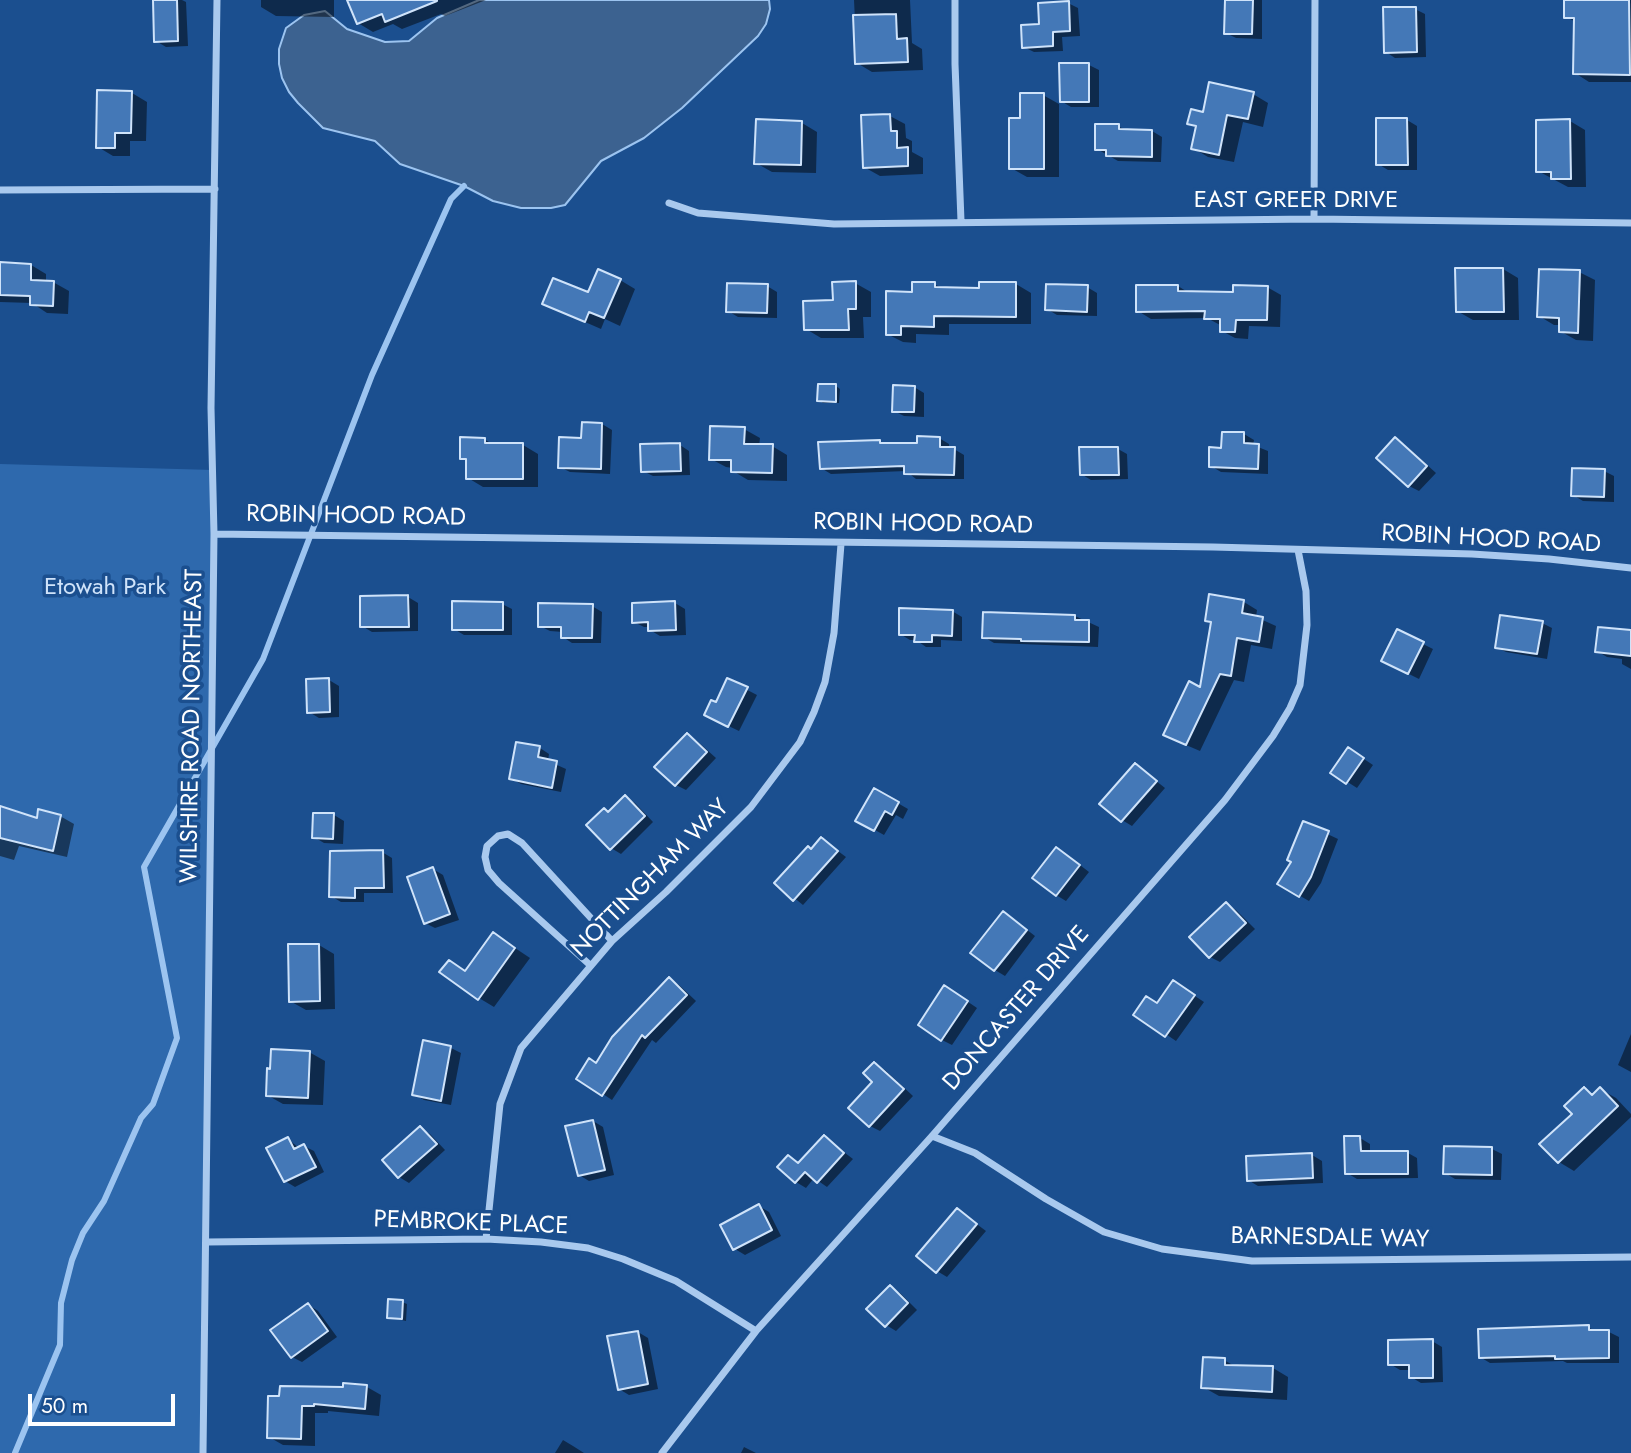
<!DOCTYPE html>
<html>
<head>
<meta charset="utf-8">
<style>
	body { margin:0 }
	#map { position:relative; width:1631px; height:1453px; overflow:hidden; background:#1b4f8f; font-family:Jost,sans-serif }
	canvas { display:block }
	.scale { position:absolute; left:28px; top:1394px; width:147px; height:32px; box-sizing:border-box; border:4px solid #fff; border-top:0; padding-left:9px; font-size:21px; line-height:24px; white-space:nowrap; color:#fff; -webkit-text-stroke:5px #1b4f8f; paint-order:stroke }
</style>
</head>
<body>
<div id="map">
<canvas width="1631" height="1453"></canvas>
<div class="scale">50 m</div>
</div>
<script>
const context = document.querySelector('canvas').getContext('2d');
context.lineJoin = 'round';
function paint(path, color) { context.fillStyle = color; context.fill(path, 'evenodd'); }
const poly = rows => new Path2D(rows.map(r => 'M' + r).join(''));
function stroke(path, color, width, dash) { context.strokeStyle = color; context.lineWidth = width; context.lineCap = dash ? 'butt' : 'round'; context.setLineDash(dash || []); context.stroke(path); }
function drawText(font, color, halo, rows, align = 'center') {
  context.font = font + ' Jost,sans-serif'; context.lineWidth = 7; context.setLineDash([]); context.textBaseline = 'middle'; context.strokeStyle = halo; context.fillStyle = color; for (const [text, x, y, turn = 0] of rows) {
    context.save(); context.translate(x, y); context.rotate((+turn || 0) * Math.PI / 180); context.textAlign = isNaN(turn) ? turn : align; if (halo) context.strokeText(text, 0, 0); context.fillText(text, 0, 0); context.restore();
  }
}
const green = poly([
	[0,464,213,470,201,1453,0,1453]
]);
const water = poly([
	[479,0,769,0,770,9,766,24,758,36,682,108,644,138,601,161,565,205,551,208,521,208,493,201,464,186,400,164,375,141,323,128,298,103,289,92,282,78,279,64,279,49,286,28,304,15,325,11,347,29,385,42,409,41,437,18,479,0]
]);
const shadow = poly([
	[155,0,182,0,186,2,188,46,166,47,156,41],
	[261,0,334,0,334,17,276,16,261,7],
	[349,0,486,0,445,16,441,14,402,29,393,24,373,32,358,23],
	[854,0,910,0,912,43,922,49,923,70,872,72,857,63],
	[1227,0,1262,0,1262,39,1236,38,1226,33],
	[1566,0,1631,0,1631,82,1589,82,1575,73,1576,22,1566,17],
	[1068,3,1078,8,1080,36,1062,37,1063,51,1034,52,1024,47,1040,26],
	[1415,9,1425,14,1426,57,1395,58,1386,52],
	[1089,65,1099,70,1099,107,1071,107,1061,101],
	[132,93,147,102,146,141,130,141,130,156,113,156,98,147],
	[1253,94,1268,103,1263,127,1243,122,1234,162,1208,157,1193,148,1197,128,1189,123,1204,114],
	[1043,95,1059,104,1059,177,1027,177,1011,168,1022,119],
	[890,116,905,124,906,138,912,141,912,152,923,158,923,174,880,176,864,167],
	[1407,120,1417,126,1417,170,1388,170,1378,164],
	[1570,121,1585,130,1586,187,1568,187,1538,171],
	[802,123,817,132,816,173,772,172,756,163],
	[1118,126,1127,131,1152,131,1162,137,1161,162,1118,161,1097,149],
	[0,264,31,265,46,274,46,282,53,282,69,291,68,314,47,313,32,303,0,302],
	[1503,269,1518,278,1519,320,1473,320,1457,311],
	[1579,272,1595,280,1593,341,1576,340,1560,331,1561,325,1554,325,1539,316],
	[620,280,635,289,620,326,605,319,601,329,544,304,589,295],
	[855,283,871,292,871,317,863,317,864,338,821,338,806,329],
	[934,284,944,289,981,290,1016,284,1031,293,1031,324,949,324,949,335,916,334,916,343,903,342,887,334],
	[767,286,777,292,777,318,738,317,728,311],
	[1178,286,1189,293,1235,294,1267,287,1281,295,1280,327,1249,326,1248,339,1235,338,1222,331,1222,326,1207,318,1151,319,1138,311],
	[1087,287,1097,293,1097,316,1057,315,1047,309],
	[836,386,840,389,839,403,823,403,819,400],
	[914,387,924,393,924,417,904,416,894,411],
	[602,424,612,430,610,474,570,472,560,467,583,439],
	[744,429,760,438,759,446,772,446,787,455,787,481,748,480,733,471,733,468,726,467,711,459],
	[1244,434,1254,440,1253,445,1268,451,1268,474,1221,472,1211,466,1223,450],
	[939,438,949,444,949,449,954,449,964,455,964,479,916,479,906,471,831,474,821,468,880,441,886,445,919,445],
	[484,439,494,445,523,445,538,454,538,487,483,487,468,478,468,461,462,458],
	[1395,439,1405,445,1436,473,1419,491,1409,486],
	[680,445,689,451,690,475,653,476,643,471],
	[1118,449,1127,454,1128,479,1091,480,1081,474],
	[1604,471,1614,476,1614,502,1583,501,1573,495],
	[408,597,418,603,418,631,372,632,362,626],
	[1244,602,1257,610,1256,617,1276,626,1272,649,1251,645,1244,682,1234,680,1200,751,1179,742,1201,689,1213,624,1207,620],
	[675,603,685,609,686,635,660,636,650,630,650,627,644,627,634,622],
	[502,604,512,609,512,635,464,635,454,629],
	[592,606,602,612,601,643,572,643,563,637,563,632,550,631,540,626],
	[952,611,962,617,962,641,941,640,941,647,926,647,916,640,910,640,900,634],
	[1075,616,1099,627,1098,647,994,643,984,637],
	[1542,623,1552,628,1547,659,1506,652,1496,647],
	[1631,632,1631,669,1622,664,1622,659,1607,657,1597,651],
	[1423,644,1433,649,1419,679,1393,666],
	[329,680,339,686,339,717,319,718,309,712],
	[728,680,757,695,739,731,716,720,716,704],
	[687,735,697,741,716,758,686,790,676,785],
	[540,748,549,754,548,761,566,769,561,792,521,784,511,778],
	[1358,755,1373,765,1357,788,1332,772],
	[1136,765,1165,788,1132,826,1122,820],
	[875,790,908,809,903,819,896,815,884,835,857,820],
	[625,798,635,803,653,822,621,854,611,848,609,813],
	[0,809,38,820,60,816,74,824,67,857,19,846,14,860,0,856],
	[334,815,344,821,343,844,324,843,314,837],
	[1304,823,1338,839,1321,883,1309,901,1279,884,1293,861],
	[822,839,846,857,803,905,776,883],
	[382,852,392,858,393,893,364,893,364,902,341,902,331,896],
	[1067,855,1089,872,1066,901,1056,895],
	[433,869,443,875,459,920,435,928,425,923],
	[1227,904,1236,910,1255,929,1220,962,1210,957],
	[1013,919,1035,936,1005,976,995,970],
	[494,934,530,958,494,1007,479,998],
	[319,945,334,954,335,1009,306,1010,290,1001],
	[669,979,679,985,696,1001,656,1043,652,1040,612,1100,603,1094,596,1065],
	[1183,988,1204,1002,1176,1041,1136,1014,1158,1004],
	[955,993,977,1008,952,1045,942,1040],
	[1631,1034,1631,1072,1618,1065],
	[451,1048,461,1053,451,1105,424,1100,414,1094],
	[309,1052,325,1061,323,1105,283,1104,267,1095],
	[875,1064,885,1070,913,1096,880,1131,870,1126],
	[1584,1089,1594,1095,1600,1089,1616,1098,1631,1114,1631,1117,1574,1171,1559,1162],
	[593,1121,603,1127,614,1175,589,1181,579,1175],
	[420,1128,430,1134,445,1150,409,1183,399,1177,384,1161],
	[824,1137,853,1159,827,1187,814,1178,806,1188,796,1182,789,1157,800,1164],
	[1360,1138,1370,1144,1370,1153,1408,1153,1417,1158,1418,1178,1357,1179,1347,1173],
	[288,1139,299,1148,304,1146,314,1151,324,1172,295,1187,285,1181],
	[1492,1149,1502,1154,1501,1180,1455,1179,1445,1173],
	[1312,1155,1322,1161,1323,1183,1258,1186,1248,1180],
	[759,1206,769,1212,781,1236,745,1255,735,1249,723,1226],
	[958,1210,986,1231,947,1277,937,1271],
	[890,1288,900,1293,917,1310,896,1331,886,1325],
	[402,1302,407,1304,406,1321,389,1317],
	[309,1305,318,1311,337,1337,302,1362,292,1357],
	[1588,1327,1597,1332,1609,1332,1619,1337,1619,1363,1567,1363,1563,1361,1490,1363,1480,1357],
	[638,1332,648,1338,658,1389,629,1395,619,1389],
	[1432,1341,1442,1347,1443,1382,1421,1383,1411,1377,1411,1370,1400,1370,1390,1364],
	[1224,1360,1236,1367,1273,1368,1288,1377,1287,1400,1219,1396,1203,1387],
	[367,1387,381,1395,379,1416,328,1411,328,1413,315,1413,315,1446,283,1445,269,1437,270,1398],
	[563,1440,573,1446,584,1453,555,1453],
	[744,1447,756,1453,741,1453]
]);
const stream = poly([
	[15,1453,60,1345,61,1303,72,1260,83,1233,104,1201,141,1118,153,1104,177,1038,144,867,263,659,372,375,451,199,464,186]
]);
const building = poly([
	[153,0,177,0,178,41,154,42,153,0],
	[347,0,437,0,437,1,385,22,382,14,357,24,347,0],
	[1225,0,1253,0,1252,34,1224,34,1225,0],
	[1564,0,1629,0,1630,75,1573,74,1574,18,1564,18,1564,0],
	[1069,1,1070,31,1053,32,1053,46,1022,48,1021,25,1039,24,1038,3,1069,1],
	[1383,7,1416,7,1417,52,1384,53,1383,7],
	[896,14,897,39,907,38,908,62,855,64,853,15,896,14],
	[1059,63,1089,63,1089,102,1060,102,1059,63],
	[1209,82,1254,92,1248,119,1227,115,1219,155,1191,149,1196,126,1187,124,1191,109,1203,112,1209,82],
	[97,90,132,91,131,133,115,133,115,148,96,148,97,90],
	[1020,93,1044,93,1044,169,1009,169,1009,118,1020,118,1020,93],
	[890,114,891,131,897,131,897,148,908,147,908,166,863,168,861,115,890,114],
	[1376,118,1407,118,1408,165,1376,165,1376,118],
	[756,119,802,121,801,165,754,164,756,119],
	[1570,119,1571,179,1551,179,1551,172,1536,172,1536,120,1570,119],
	[1095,124,1119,124,1119,129,1152,130,1152,157,1106,156,1106,150,1095,150,1095,124],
	[0,262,31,264,31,280,54,281,53,306,30,305,30,296,0,295,0,262],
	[1455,268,1503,268,1504,312,1456,312,1455,268],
	[598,269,621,279,604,318,589,312,585,322,542,304,553,278,588,292,598,269],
	[1539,269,1580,270,1578,333,1559,332,1559,318,1537,317,1539,269],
	[856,281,856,309,848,309,849,330,804,330,803,301,833,300,832,282,856,281],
	[912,282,935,282,935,287,979,288,979,282,1016,282,1016,317,934,316,934,327,901,326,901,335,886,335,886,291,912,292,912,282],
	[727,283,768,284,767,313,726,312,727,283],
	[1046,284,1088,285,1087,312,1045,310,1046,284],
	[1136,285,1178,285,1178,291,1233,292,1233,285,1268,286,1267,320,1236,320,1235,332,1220,332,1220,319,1204,319,1205,311,1136,312,1136,285],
	[818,384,836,384,836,402,817,401,818,384],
	[893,385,915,386,914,412,892,412,893,385],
	[582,422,602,423,601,469,558,468,559,437,581,438,582,422],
	[710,426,745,427,744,444,773,444,772,473,731,472,731,460,709,460,710,426],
	[1222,432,1244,432,1244,443,1259,444,1258,469,1209,467,1209,447,1221,448,1222,432],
	[917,436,940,437,940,447,955,447,954,475,904,474,904,466,820,469,818,442,880,440,880,443,917,443,917,436],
	[460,437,485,438,485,443,523,443,523,479,466,479,466,459,460,459,460,437],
	[1395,437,1427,466,1408,487,1376,458,1395,437],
	[680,443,681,471,641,472,640,444,680,443],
	[1079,447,1118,447,1119,475,1080,475,1079,447],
	[1572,468,1605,469,1604,497,1571,496,1572,468],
	[1209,594,1244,600,1242,613,1263,617,1259,642,1237,638,1231,676,1220,674,1186,745,1163,735,1189,681,1200,687,1211,622,1205,621,1209,594],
	[408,595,409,627,360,627,360,596,408,595],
	[452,601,503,602,503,630,452,630,452,601],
	[675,601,676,630,648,631,648,622,632,623,632,603,675,601],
	[538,603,593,604,592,638,561,638,561,627,538,627,538,603],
	[899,608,953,610,952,636,932,635,932,642,914,642,915,635,899,635,899,608],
	[983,612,1075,615,1075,620,1089,620,1089,642,1021,641,1021,639,982,638,983,612],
	[1500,615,1543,621,1537,654,1495,648,1500,615],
	[1598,627,1631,630,1631,656,1595,652,1598,627],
	[1397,629,1424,642,1408,674,1381,661,1397,629],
	[329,678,330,712,307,713,306,679,329,678],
	[727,678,748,687,728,727,704,715,711,700,716,702,727,678],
	[687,733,707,752,675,786,654,767,687,733],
	[516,742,540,746,538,757,557,761,552,788,509,779,516,742],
	[1348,747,1364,758,1346,784,1330,773,1348,747],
	[1135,763,1157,781,1121,822,1099,804,1135,763],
	[874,788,899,802,892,815,885,811,874,831,855,821,874,788],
	[625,795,645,816,610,850,586,825,604,808,608,812,625,795],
	[0,806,37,818,38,809,61,815,53,851,0,838,0,806],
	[313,813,334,813,333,839,312,838,313,813],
	[1303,821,1329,831,1311,877,1299,897,1277,884,1291,862,1287,860,1303,821],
	[821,837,838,851,793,901,774,883,808,846,811,849,821,837],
	[1056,847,1080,865,1056,896,1032,878,1056,847],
	[383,850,384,888,355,888,355,898,329,897,330,851,383,850],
	[433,867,450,914,424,924,407,877,433,867],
	[1226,902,1246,923,1209,958,1189,937,1226,902],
	[1003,911,1027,930,994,971,970,953,1003,911],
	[493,932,515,948,478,1000,439,972,449,960,465,971,493,932],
	[288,944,319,944,320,1001,289,1002,288,944],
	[669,977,687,995,645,1038,642,1035,602,1096,576,1079,589,1058,596,1063,612,1037,669,977],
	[1173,980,1195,995,1165,1037,1133,1015,1146,996,1157,1003,1173,980],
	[944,985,968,1001,941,1041,918,1025,944,985],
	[423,1040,451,1046,441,1101,412,1095,423,1040],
	[271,1049,310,1051,308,1098,266,1096,267,1068,270,1069,271,1049],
	[874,1062,904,1089,869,1127,848,1108,872,1082,863,1073,874,1062],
	[1584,1087,1592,1095,1600,1087,1618,1106,1558,1163,1539,1144,1572,1114,1564,1106,1584,1087],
	[593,1120,605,1170,578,1176,565,1126,593,1120],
	[420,1126,437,1144,398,1178,382,1160,420,1126],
	[824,1135,844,1153,817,1183,805,1172,795,1183,777,1167,788,1155,798,1163,824,1135],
	[1344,1136,1360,1136,1361,1151,1408,1151,1408,1174,1345,1174,1344,1136],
	[288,1137,294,1149,304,1144,316,1167,284,1182,266,1148,288,1137],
	[1444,1146,1492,1147,1492,1175,1443,1174,1444,1146],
	[1312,1153,1313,1178,1247,1181,1246,1156,1312,1153],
	[759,1204,772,1230,733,1250,720,1225,759,1204],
	[957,1208,977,1224,936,1273,916,1256,957,1208],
	[890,1285,908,1303,885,1327,866,1309,890,1285],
	[388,1299,403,1300,402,1319,387,1318,388,1299],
	[308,1303,328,1331,291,1358,270,1330,308,1303],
	[1589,1325,1589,1330,1609,1330,1609,1358,1555,1359,1555,1356,1479,1358,1478,1329,1589,1325],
	[638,1331,648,1384,618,1390,607,1336,638,1331],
	[1433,1339,1433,1378,1409,1378,1409,1365,1388,1365,1388,1340,1433,1339],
	[1203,1357,1225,1358,1225,1365,1273,1366,1272,1392,1201,1388,1203,1357],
	[343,1383,367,1385,365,1409,314,1404,314,1406,302,1406,301,1439,267,1438,268,1396,279,1396,280,1386,343,1387,343,1383]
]);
const street = poly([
	[955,0,955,64,961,221],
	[0,190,215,189],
	[669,203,698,213,834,224,1314,219,1631,223],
	[1314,219,1315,0],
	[214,534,1213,547,1472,554,1549,559,1631,568],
	[590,965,499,883,488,870,485,857,487,846,498,836,508,834,522,843,612,941],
	[932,1136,975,1153,1046,1199,1104,1232,1162,1249,1252,1261,1631,1257],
	[486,1239,500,1104,521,1048,612,941,666,892,751,807,800,742,814,712,825,682,834,633,841,544],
	[207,1242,486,1239,541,1242,588,1248,623,1259,676,1281,756,1331],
	[203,1453,214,534,211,408,217,0],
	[662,1453,756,1331,932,1136,1225,800,1273,736,1290,708,1300,685,1307,625,1306,591,1298,550]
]);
const streetNames = [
	["EAST GREER DRIVE",1296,201],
	["ROBIN HOOD ROAD",356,517,1],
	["ROBIN HOOD ROAD",923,525,1],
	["ROBIN HOOD ROAD",1491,540,3],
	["WILSHIRE ROAD NORTHEAST",193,726,-89],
	["NOTTINGHAM WAY",651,879,-45],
	["DONCASTER DRIVE",1017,1009,-49],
	["PEMBROKE PLACE",471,1224,2],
	["BARNESDALE WAY",1330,1239,1]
];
const parkNames = [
	["Etowah Park",105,588]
];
paint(green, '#2e69ad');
paint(water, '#3c6290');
stroke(water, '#9cc4f0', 2);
paint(shadow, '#0007');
stroke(stream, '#9cc4f0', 6);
paint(building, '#4478b7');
stroke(building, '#cfe3fa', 2);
stroke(street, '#a9c9ee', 7);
drawText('24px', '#fff', '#1b4f8f', streetNames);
drawText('24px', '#cfe3fa', '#1b4f8f', parkNames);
</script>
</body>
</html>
